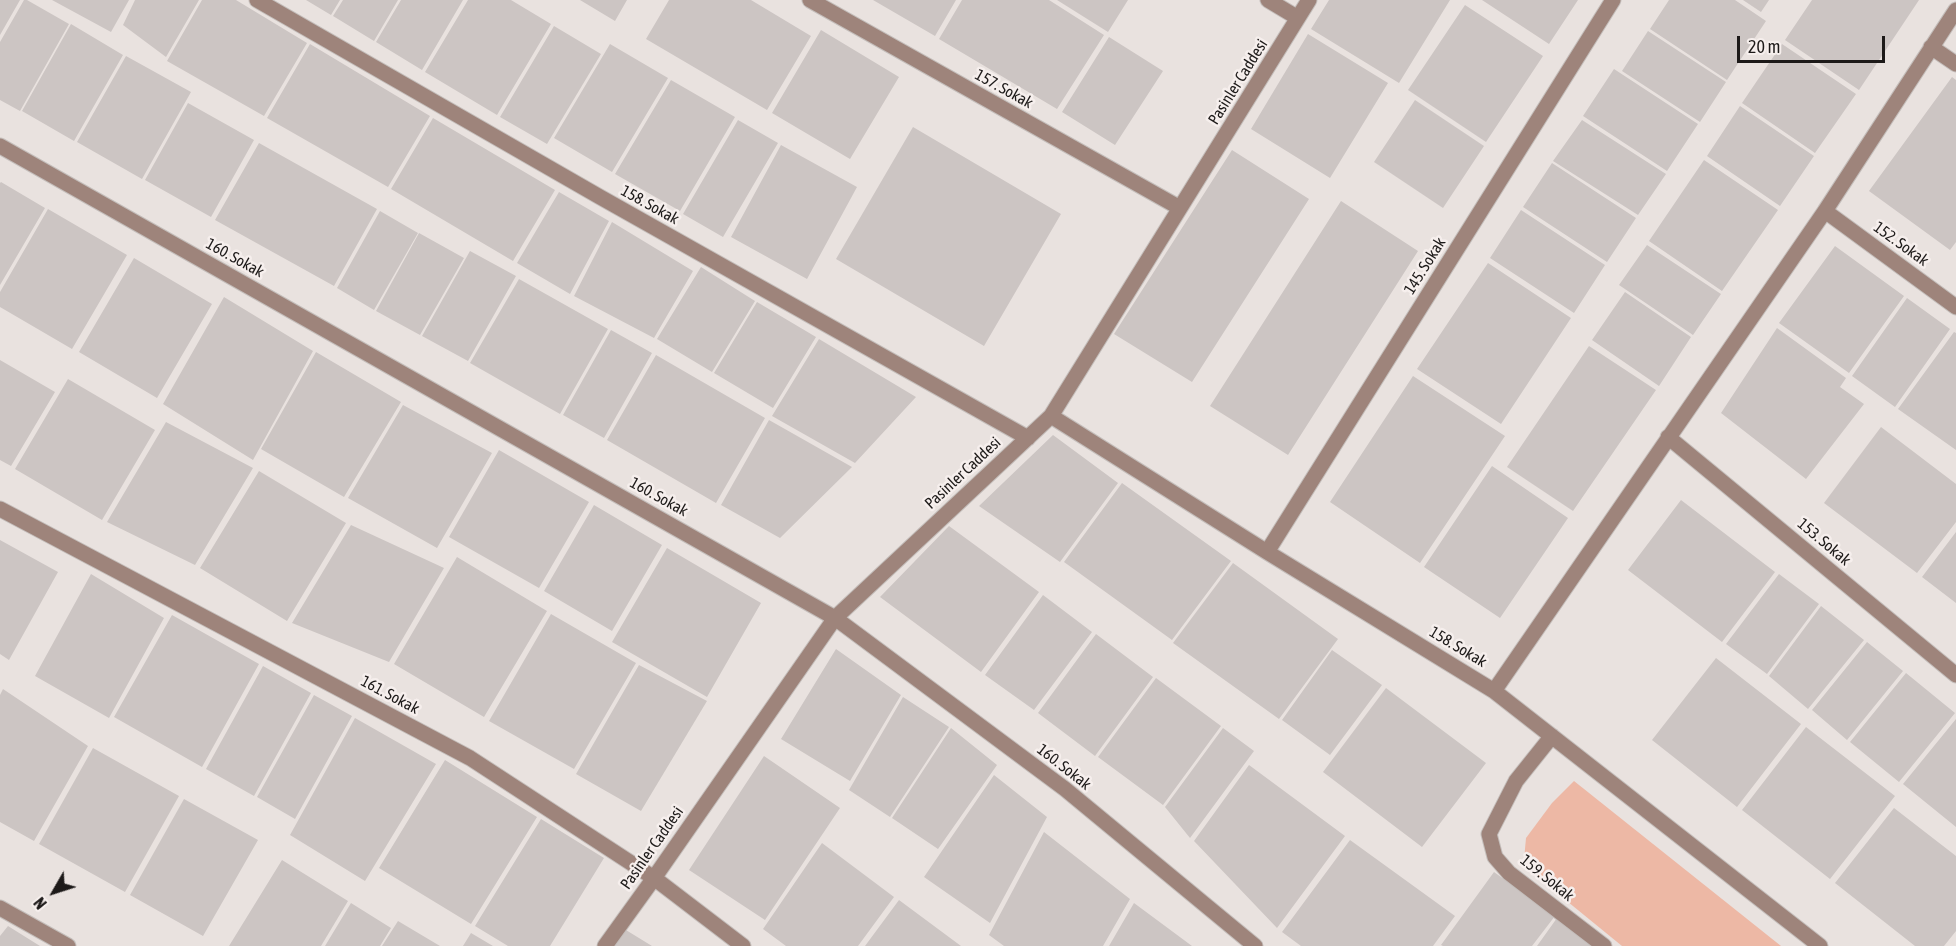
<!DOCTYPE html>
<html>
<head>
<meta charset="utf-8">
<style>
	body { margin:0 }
	#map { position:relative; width:1956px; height:946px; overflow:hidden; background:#e9e2df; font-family:"Asap Condensed",sans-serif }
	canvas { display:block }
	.north { position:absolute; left:24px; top:862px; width:60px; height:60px; -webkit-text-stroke:4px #f6efed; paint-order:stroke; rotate:231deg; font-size:16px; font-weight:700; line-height:24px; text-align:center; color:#1d1a19 }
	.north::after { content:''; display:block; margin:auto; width:21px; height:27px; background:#1d1a19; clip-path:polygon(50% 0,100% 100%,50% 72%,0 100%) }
	.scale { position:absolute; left:1737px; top:36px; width:148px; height:27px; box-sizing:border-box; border:3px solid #1d1a19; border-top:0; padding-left:8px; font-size:18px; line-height:21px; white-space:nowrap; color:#1d1a19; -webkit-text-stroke:4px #f6efed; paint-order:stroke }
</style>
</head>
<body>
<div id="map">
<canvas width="1956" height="946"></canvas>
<div class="north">N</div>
<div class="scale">20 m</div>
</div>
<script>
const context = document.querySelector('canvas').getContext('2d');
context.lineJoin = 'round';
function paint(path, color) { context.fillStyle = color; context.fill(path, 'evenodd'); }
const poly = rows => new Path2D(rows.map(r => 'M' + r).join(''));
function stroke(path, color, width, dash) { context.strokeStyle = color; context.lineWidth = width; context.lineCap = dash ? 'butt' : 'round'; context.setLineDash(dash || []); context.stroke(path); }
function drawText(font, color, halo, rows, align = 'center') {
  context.font = font + ' "Asap Condensed",sans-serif'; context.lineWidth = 5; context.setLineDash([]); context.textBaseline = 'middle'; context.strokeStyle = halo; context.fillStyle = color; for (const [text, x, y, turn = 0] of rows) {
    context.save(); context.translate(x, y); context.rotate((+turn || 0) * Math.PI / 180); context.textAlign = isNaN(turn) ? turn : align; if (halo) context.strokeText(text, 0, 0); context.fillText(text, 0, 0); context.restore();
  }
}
const green = poly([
	[1574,781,1781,946,1622,946,1546,884,1524,860,1526,838,1552,803]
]);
const building = poly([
	[0,0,20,0,0,35],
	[24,0,27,0,69,24,20,111,0,100,0,42],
	[52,0,129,0,111,32],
	[135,0,199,0,166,57,123,25],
	[202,0,236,0,307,43,264,116,167,61],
	[306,0,340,0,331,15],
	[343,0,398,0,374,41,333,16],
	[401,0,463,0,422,70,376,42],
	[468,0,511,0,551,24,497,115,425,72],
	[580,0,627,0,615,21],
	[669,0,751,0,811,36,767,110,646,39],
	[873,0,956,0,935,36],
	[962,0,1049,0,1104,35,1057,109,939,39],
	[1057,0,1128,0,1108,32],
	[1329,0,1450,0,1399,83,1311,29],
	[1482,0,1578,0,1549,44],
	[1669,0,1735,0,1766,21,1727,80,1650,29],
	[1743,0,1769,0,1761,12],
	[1812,0,1919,0,1859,90,1785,40],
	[1465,5,1543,56,1486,142,1408,90],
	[71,24,123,55,74,141,22,111],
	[554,26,601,54,547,144,500,117],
	[821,30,899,77,850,159,772,113],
	[1648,31,1726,82,1700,122,1622,71],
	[1308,34,1388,83,1330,178,1251,129],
	[1109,37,1163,71,1115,145,1062,112],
	[310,44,430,116,388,187,267,118],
	[610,44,668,78,612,172,554,138],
	[1782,44,1856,94,1815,153,1742,103],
	[126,56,191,92,142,179,77,142],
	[1614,69,1698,124,1667,171,1583,116],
	[1952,77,1956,80,1956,242,1950,250,1869,191],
	[671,80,735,117,680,211,615,174],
	[1415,100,1484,146,1443,208,1374,162],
	[188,103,254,140,211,217,145,180],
	[1740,106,1814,156,1780,206,1707,156],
	[433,118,555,190,513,261,391,189],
	[738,120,778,143,723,237,683,214],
	[1582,120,1666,174,1638,215,1553,161],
	[913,127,1061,214,984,346,836,259],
	[259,143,377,209,334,286,215,220],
	[781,145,857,187,807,279,731,237],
	[1232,150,1309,199,1192,382,1114,334],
	[1704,160,1778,210,1722,291,1649,241],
	[1552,163,1636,218,1607,262,1523,207],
	[1,182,45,208,0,285,0,183],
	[559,192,609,221,570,294,517,263],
	[1341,201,1418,251,1288,455,1210,406],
	[48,209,127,255,72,349,0,307,0,292],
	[1521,210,1605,265,1574,313,1490,258],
	[380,211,418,233,374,310,337,288],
	[612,222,693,271,654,338,574,296],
	[419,233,464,258,420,335,376,311],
	[1647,245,1721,294,1693,335,1619,285],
	[1835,246,1904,296,1849,373,1779,323],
	[470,251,516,276,468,361,422,336],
	[134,258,212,304,157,398,79,352],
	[1488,263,1571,318,1501,424,1417,369],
	[701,267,755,301,712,372,657,339],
	[519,279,608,329,560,414,470,363],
	[1625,292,1691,337,1659,386,1592,340],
	[224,297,313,351,253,460,163,404],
	[1907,298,1950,329,1895,407,1852,376],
	[757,302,816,337,773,408,714,373],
	[1777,328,1846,378,1840,387,1864,404,1806,479,1721,413],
	[611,330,652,353,604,438,563,415],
	[1954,332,1956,333,1956,450,1898,409],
	[819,339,916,397,855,463,772,416],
	[1589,346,1656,390,1573,511,1507,467],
	[316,352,401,402,344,497,261,449],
	[656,355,765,418,716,503,607,440],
	[0,360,55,392,11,466,0,460],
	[1413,376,1505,436,1420,563,1330,502],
	[68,379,155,430,102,520,15,469],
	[403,405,492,453,437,548,348,498],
	[769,420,852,467,780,538,721,505],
	[166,422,253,468,195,565,107,522],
	[1881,427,1956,484,1956,522,1917,573,1824,503],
	[1053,435,1118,483,1060,562,979,506],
	[499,450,589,502,539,588,449,537],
	[1492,466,1568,518,1500,618,1424,567],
	[259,471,346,523,287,621,200,568],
	[1122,483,1231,561,1172,640,1064,562],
	[1681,500,1775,572,1722,642,1628,570],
	[594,505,662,545,612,631,544,591],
	[351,525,444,568,389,662,292,623],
	[949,526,1039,592,981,672,880,597],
	[1956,532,1956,603,1922,577],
	[0,540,58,572,9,660,0,654],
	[667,548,761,603,707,697,612,642],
	[457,557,547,611,484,717,394,664],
	[1233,563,1338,639,1279,719,1173,643],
	[91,574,164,618,109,718,35,676],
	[1779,574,1819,604,1767,674,1726,644],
	[1043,595,1092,632,1034,710,985,675],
	[1821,606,1864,640,1808,709,1769,676],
	[551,614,636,663,574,769,489,721],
	[172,615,259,664,202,767,114,717],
	[1096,634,1153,677,1095,756,1038,713],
	[1867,642,1903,671,1847,740,1812,710],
	[836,649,901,695,850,781,781,739],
	[1332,650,1382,685,1330,755,1282,720],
	[1716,658,1801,724,1737,807,1652,740],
	[639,665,707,701,641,811,576,774],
	[263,666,311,693,254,796,206,769],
	[1906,673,1955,713,1899,782,1850,742],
	[1156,678,1221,726,1163,805,1098,757],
	[1386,688,1486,763,1422,847,1323,772],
	[3,689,88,746,34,841,0,822,0,695],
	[314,695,352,716,295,819,257,797],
	[903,697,949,727,890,817,849,790],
	[355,718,436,764,365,881,290,835],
	[1956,719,1956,827,1903,784],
	[1806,727,1895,796,1830,879,1742,810],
	[951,728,997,765,938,849,892,818],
	[1223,728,1254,751,1190,838,1165,807],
	[93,748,179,796,125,892,39,844],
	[764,756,840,808,765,920,689,870],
	[445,760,537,817,471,924,379,868],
	[1249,765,1345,836,1277,928,1194,841],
	[994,775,1047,817,990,923,924,877],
	[184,799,258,840,203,936,130,895],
	[1894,808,1956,856,1956,931,1944,946,1915,946,1835,883],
	[541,819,604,858,550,946,508,946,475,926],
	[1044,832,1130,899,1103,946,1004,946,989,935],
	[1350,840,1455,916,1433,946,1301,946,1282,932],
	[822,843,894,897,858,946,786,946,763,929],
	[282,860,348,901,321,946,229,946],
	[1494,872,1555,916,1532,946,1443,946,1441,945],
	[899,900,961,946,865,946],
	[351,903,391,928,380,946,325,946],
	[1134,903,1192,946,1109,946],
	[1557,918,1596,946,1537,946],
	[398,921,440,946,382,946],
	[8,926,40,946,0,946,0,936],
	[621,927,652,946,609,946],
	[471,933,493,946,463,946]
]);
const minor = poly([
	[257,0,600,197,1028,438],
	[810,0,1180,208],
	[1268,0,1298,18],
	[1931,47,1956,64],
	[0,146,835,618,1065,789,1255,946],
	[1825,211,1956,307],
	[1051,416,1267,552,1494,691,1820,946],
	[1668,437,1956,675],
	[0,509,470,758,654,878,743,946],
	[1267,552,1613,0],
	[1494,691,1825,211,1956,10],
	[1552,736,1516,781,1489,834,1495,857,1509,873,1604,946],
	[0,908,68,946],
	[605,946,654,878,835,618,1051,416,1309,0]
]);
const streetNames = [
	["Pasinler Caddesi",1238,82,-58],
	["157. Sokak",1004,89,29],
	["158. Sokak",650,205,29],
	["152. Sokak",1901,244,36],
	["160. Sokak",235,258,29],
	["145. Sokak",1425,266,-58],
	["Pasinler Caddesi",963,473,-43],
	["160. Sokak",659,497,29],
	["153. Sokak",1824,542,40],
	["158. Sokak",1458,647,31],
	["161. Sokak",390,695,28],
	["160. Sokak",1064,767,38],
	["Pasinler Caddesi",652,848,-55],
	["159. Sokak",1547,878,39]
];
paint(green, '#edb8a5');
paint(building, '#ccc5c3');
stroke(minor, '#c4bebb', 17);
stroke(minor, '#9e847b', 15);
drawText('16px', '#1d1a19', '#f6efed', streetNames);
</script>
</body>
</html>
